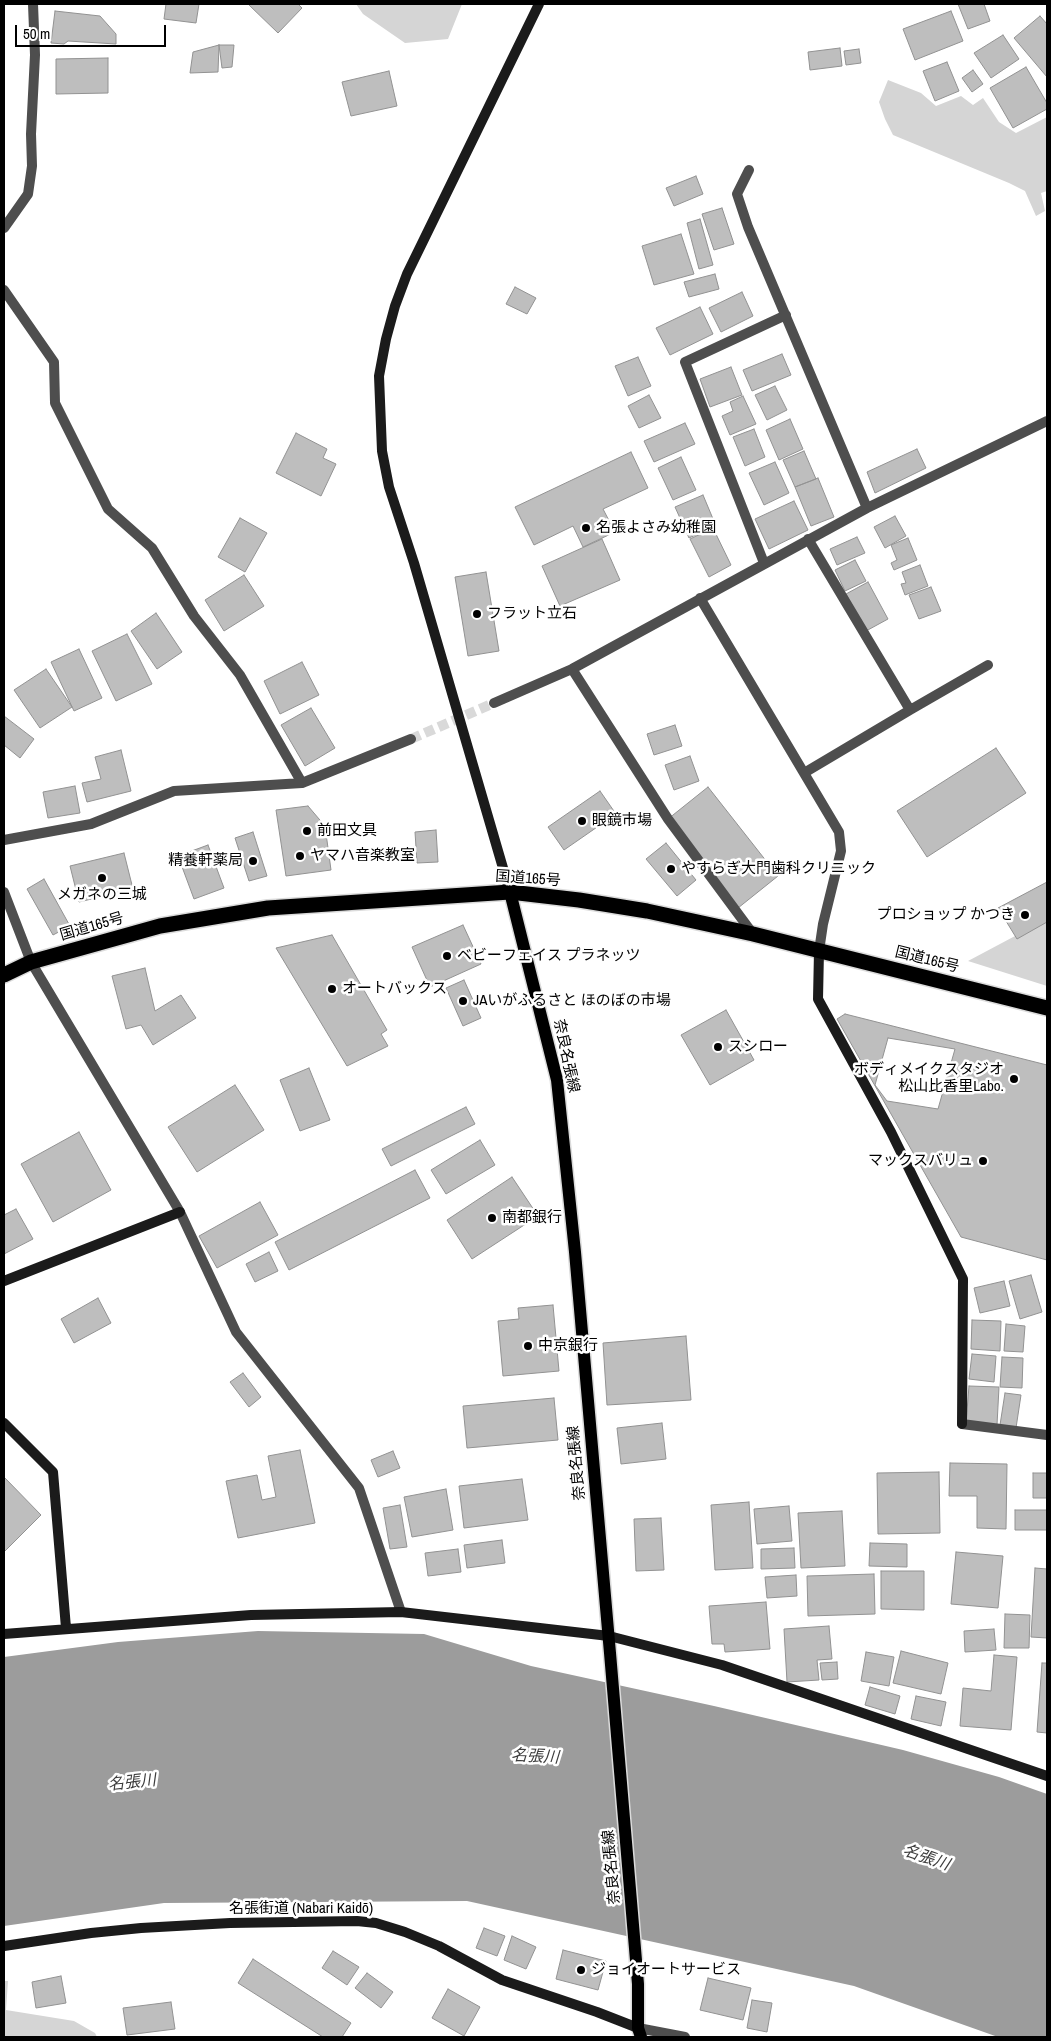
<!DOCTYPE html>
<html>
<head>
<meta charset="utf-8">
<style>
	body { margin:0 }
	#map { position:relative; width:1051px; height:2041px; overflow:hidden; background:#fff; font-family:"Archivo Narrow",sans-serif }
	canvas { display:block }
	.frame { position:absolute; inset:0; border:5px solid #000; pointer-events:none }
	.scale { position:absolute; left:15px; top:25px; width:151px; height:22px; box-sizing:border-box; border:2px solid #000; border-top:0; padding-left:6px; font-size:15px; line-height:18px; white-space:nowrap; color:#000; -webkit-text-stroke:4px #fff; paint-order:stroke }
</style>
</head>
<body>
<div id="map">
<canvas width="1051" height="2041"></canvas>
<div class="frame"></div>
<div class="scale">50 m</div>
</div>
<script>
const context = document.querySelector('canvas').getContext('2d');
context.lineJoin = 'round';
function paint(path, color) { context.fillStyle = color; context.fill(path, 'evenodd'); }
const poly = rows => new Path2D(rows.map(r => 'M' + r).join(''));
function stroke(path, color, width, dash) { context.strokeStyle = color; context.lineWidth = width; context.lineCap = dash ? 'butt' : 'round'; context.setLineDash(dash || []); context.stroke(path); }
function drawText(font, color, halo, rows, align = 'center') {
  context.font = font + ' "Archivo Narrow","Noto Sans JP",sans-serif'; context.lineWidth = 5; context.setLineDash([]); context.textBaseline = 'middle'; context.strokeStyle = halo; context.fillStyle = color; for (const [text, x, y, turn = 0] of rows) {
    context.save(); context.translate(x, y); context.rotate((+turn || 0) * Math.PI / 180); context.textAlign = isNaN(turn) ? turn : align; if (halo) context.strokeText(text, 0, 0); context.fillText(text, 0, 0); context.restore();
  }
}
const green = poly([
	[356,4,462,4,448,39,405,43,363,14],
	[888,80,921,93,936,106,961,96,973,105,983,98,999,122,1016,133,1047,117,1047,191,1041,193,1045,211,1036,216,1025,191,1009,183,893,135,885,119,879,102],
	[1047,919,1047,986,968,961],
	[4,1981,8,1981,6,2010,74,2021,95,2033,97,2037,4,2037]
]);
const water = poly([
	[258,1631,424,1634,531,1666,714,1706,903,1750,999,1777,1047,1794,1047,2037,998,2037,854,1986,467,1901,164,1903,4,1926,4,1657,118,1642]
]);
const building = poly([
	[166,4,199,4,196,23,164,19,166,4],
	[248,4,298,4,302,8,278,33,248,4],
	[958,4,984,4,990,21,968,29,958,4],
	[55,11,100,16,116,34,116,44,68,41,64,44,51,43,55,11],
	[951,11,963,41,915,60,903,29,951,11],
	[1040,16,1047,24,1047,77,1014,38,1040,16],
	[1003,35,1019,59,991,78,974,53,1003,35],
	[219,45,218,72,190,73,193,52,219,45],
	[219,45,234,45,232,67,222,68,219,45],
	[840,48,842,66,810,70,808,52,840,48],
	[859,49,861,63,846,65,844,51,859,49],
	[108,58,108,93,56,94,56,59,108,58],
	[947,62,959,91,935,101,923,71,947,62],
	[1026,67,1047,103,1047,109,1013,128,990,88,1026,67],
	[973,70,983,84,972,92,962,78,973,70],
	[389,71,397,106,351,116,342,82,389,71],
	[696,176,703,194,674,206,666,188,696,176],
	[722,208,734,244,714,250,702,214,722,208],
	[700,219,713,265,699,269,687,223,700,219],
	[681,234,694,274,654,285,642,246,681,234],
	[715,274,719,289,689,297,684,282,715,274],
	[515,287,536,298,527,314,506,304,515,287],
	[742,292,753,316,721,332,709,308,742,292],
	[700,307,713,334,670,355,656,328,700,307],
	[782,354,791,375,752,391,743,370,782,354],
	[638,357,651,386,628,396,615,366,638,357],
	[731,367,742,395,710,407,700,379,731,367],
	[775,386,787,410,767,420,755,395,775,386],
	[649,395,661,418,639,428,628,406,649,395],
	[743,396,756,424,730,435,722,416,733,411,730,402,743,396],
	[790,419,803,449,779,460,766,430,790,419],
	[685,423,695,444,654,462,644,441,685,423],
	[754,429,765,457,745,466,733,437,754,429],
	[296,433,327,449,323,458,336,464,321,496,276,473,296,433],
	[917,449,926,468,875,493,867,472,917,449],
	[804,451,816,479,795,487,783,460,804,451],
	[631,452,648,488,603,509,615,532,583,547,573,526,534,545,515,507,631,452],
	[681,457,696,490,673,500,658,468,681,457],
	[775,462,789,493,764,505,749,473,775,462],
	[818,478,834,517,811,526,795,487,818,478],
	[703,495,716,526,689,538,675,507,703,495],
	[794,501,808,530,769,549,755,519,794,501],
	[895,516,906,536,885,548,874,527,895,516],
	[240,518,267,533,245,572,218,557,240,518],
	[713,528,731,565,709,577,690,539,713,528],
	[857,537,865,553,837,565,830,549,857,537],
	[908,538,917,560,894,570,891,563,897,560,891,545,908,538],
	[602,539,620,580,560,606,542,566,602,539],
	[855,560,866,581,845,591,835,570,855,560],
	[920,565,928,586,905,595,901,584,906,583,902,572,920,565],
	[486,572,499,651,468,656,455,577,486,572],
	[244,575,264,606,224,631,205,600,244,575],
	[868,582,888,619,866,631,846,594,868,582],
	[931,587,941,611,919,619,909,595,931,587],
	[156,613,182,652,157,669,131,631,156,613],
	[127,634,152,684,116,701,92,651,127,634],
	[79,649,102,698,74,711,51,662,79,649],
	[302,662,319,695,280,714,264,681,302,662],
	[46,669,72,707,40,728,14,690,46,669],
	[311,708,335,748,305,766,281,725,311,708],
	[4,716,34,739,20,758,4,745,4,716],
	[675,725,682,746,654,755,647,734,675,725],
	[996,748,1026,793,927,857,897,811,996,748],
	[121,750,131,791,87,802,82,783,101,779,95,757,121,750],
	[690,756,699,781,674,790,665,765,690,756],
	[75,786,80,813,48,818,43,792,75,786],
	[708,787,778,876,738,908,668,819,708,787],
	[600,791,616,814,564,850,548,827,600,791],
	[308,806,325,826,331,870,286,876,276,810,308,806],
	[436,830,438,862,417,863,415,832,436,830],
	[253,832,267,876,249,881,235,838,253,832],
	[666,843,696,880,677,896,646,859,666,843],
	[208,845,224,888,194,899,178,856,208,845],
	[124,853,133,889,79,902,70,866,124,853],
	[44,879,70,926,53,935,27,889,44,879],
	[1047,882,1047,922,1017,939,998,908,1047,882],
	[463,925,481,964,430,987,412,947,463,925],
	[332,935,387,1030,381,1034,388,1046,347,1066,276,948,332,935],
	[145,968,155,1011,181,995,196,1018,153,1045,141,1025,126,1029,112,976,145,968],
	[464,980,481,1018,463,1026,446,988,464,980],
	[726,1010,754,1060,710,1085,681,1035,726,1010],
	[845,1014,1047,1065,1047,1260,961,1237,837,1019,845,1014],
	[888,1038,955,1049,938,1109,887,1101,875,1085,888,1038],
	[309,1068,330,1120,300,1131,280,1080,309,1068],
	[235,1085,264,1130,197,1172,168,1127,235,1085],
	[466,1107,475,1124,391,1166,382,1149,466,1107],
	[79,1132,111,1190,53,1222,21,1164,79,1132],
	[480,1140,495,1165,446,1194,431,1170,480,1140],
	[415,1170,430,1198,289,1270,275,1242,415,1170],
	[512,1177,538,1216,472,1259,447,1220,512,1177],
	[260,1202,278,1235,217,1268,199,1236,260,1202],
	[16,1209,33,1239,4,1254,4,1215,16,1209],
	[269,1252,278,1271,255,1282,246,1264,269,1252],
	[1031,1275,1042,1312,1020,1319,1009,1281,1031,1275],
	[1004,1281,1010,1306,980,1313,974,1288,1004,1281],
	[98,1298,111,1323,74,1343,61,1319,98,1298],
	[553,1305,559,1371,503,1376,498,1321,519,1319,518,1308,553,1305],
	[972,1320,1001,1321,1000,1351,971,1349,972,1320],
	[1006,1324,1025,1326,1023,1352,1004,1351,1006,1324],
	[686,1336,691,1400,607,1405,603,1343,686,1336],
	[972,1354,996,1356,994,1382,969,1379,972,1354],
	[1002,1357,1023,1358,1022,1388,1000,1387,1002,1357],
	[243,1373,261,1397,249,1407,230,1382,243,1373],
	[969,1386,999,1387,997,1425,966,1424,969,1386],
	[1005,1393,1021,1395,1016,1428,1000,1425,1005,1393],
	[554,1398,558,1440,467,1448,463,1406,554,1398],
	[662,1423,666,1459,621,1464,617,1428,662,1423],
	[300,1450,315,1523,238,1538,226,1481,257,1475,262,1500,276,1497,268,1456,300,1450],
	[393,1451,400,1468,378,1477,371,1460,393,1451],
	[950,1463,1007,1464,1006,1529,977,1528,977,1496,949,1496,950,1463],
	[939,1472,940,1533,878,1534,877,1473,939,1472],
	[1033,1473,1047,1473,1047,1498,1033,1498,1033,1473],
	[4,1477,41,1515,4,1552,4,1477],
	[522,1479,528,1520,464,1528,459,1486,522,1479],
	[446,1489,453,1530,412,1537,404,1497,446,1489],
	[749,1502,753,1568,715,1570,711,1505,749,1502],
	[400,1505,407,1547,390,1549,383,1508,400,1505],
	[789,1506,792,1541,757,1544,754,1509,789,1506],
	[1015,1510,1047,1510,1047,1530,1015,1530,1015,1510],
	[842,1511,845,1566,801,1568,798,1513,842,1511],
	[661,1518,664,1570,636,1571,634,1519,661,1518],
	[502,1540,505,1563,467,1568,464,1545,502,1540],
	[870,1543,907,1544,907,1567,869,1566,870,1543],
	[794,1548,795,1568,761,1569,761,1549,794,1548],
	[458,1549,461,1572,428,1576,425,1553,458,1549],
	[956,1552,1003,1556,998,1608,951,1604,956,1552],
	[1035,1568,1047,1569,1047,1638,1031,1637,1035,1568],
	[881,1571,924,1571,924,1610,881,1609,881,1571],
	[874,1574,875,1614,808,1616,807,1576,874,1574],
	[796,1575,797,1596,767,1598,765,1577,796,1575],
	[766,1602,770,1649,725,1652,724,1644,712,1644,709,1606,766,1602],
	[1005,1614,1030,1615,1029,1648,1004,1648,1005,1614],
	[829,1626,832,1659,817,1660,819,1680,787,1682,784,1629,829,1626],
	[994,1629,996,1650,965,1652,964,1631,994,1629],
	[901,1651,948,1663,941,1694,893,1683,901,1651],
	[866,1652,894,1657,889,1686,861,1681,866,1652],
	[994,1655,1017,1657,1011,1730,960,1726,963,1688,991,1691,994,1655],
	[837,1662,838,1679,822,1680,820,1663,837,1662],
	[1042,1663,1047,1663,1047,1733,1037,1732,1042,1663],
	[870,1687,900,1696,895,1714,865,1705,870,1687],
	[916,1696,946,1702,941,1726,911,1719,916,1696],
	[484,1928,505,1936,497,1956,476,1948,484,1928],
	[512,1936,536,1947,526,1969,504,1960,512,1936],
	[563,1950,606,1961,598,1990,556,1979,563,1950],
	[333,1951,359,1967,347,1985,322,1968,333,1951],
	[253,1959,351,2023,342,2037,323,2037,238,1983,253,1959],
	[367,1973,393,1992,381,2008,355,1988,367,1973],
	[61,1976,66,2003,36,2008,32,1982,61,1976],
	[708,1978,751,1988,743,2020,700,2010,708,1978],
	[448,1989,480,2007,464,2036,432,2018,448,1989],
	[752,2000,772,2003,767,2032,747,2028,752,2000],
	[171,2002,175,2029,127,2035,123,2008,171,2002]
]);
const streetTunnel = poly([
	[411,739,494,703]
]);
const street = poly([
	[749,170,737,194,748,227,867,508],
	[4,228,28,194,32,166,31,134,35,55,33,4],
	[4,290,54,362,55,403,108,509,152,548,194,616,240,675,302,783],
	[764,563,685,362,786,315],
	[700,598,839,832,841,851,823,924,819,951],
	[572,669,668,819,753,934],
	[494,703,572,669,867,508,1047,421],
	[910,710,988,665],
	[804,773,910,710,808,539],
	[4,840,91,824,174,791,302,783,411,739],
	[4,892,31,962,180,1212,236,1332,359,1488,401,1612],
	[962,1424,1047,1435],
	[638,2028,685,2037]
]);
const secondary = poly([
	[510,892,414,563,389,487,382,451,379,376,386,339,395,306,407,274,539,4],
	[819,951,818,999,891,1132,963,1279,962,1424],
	[4,1281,180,1212],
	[4,1423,53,1472,66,1628],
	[4,1634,251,1615,401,1612,609,1636,722,1665,1047,1776],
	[4,1946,91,1933,141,1928,230,1923,357,1921,376,1923,405,1932,439,1946,502,1980,597,2012,638,2028]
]);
const primary = poly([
	[510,892,557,1080,575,1252,610,1653,638,1984,638,2028,641,2037]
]);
const highway = poly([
	[4,975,31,962,160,926,268,908,510,892,579,900,647,911,753,934,1047,1008]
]);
const markers = [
	[586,528,5,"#000"],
	[477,614,5,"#000"],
	[582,821,5,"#000"],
	[307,831,5,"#000"],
	[300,856,5,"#000"],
	[253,861,5,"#000"],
	[671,869,5,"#000"],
	[102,878,5,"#000"],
	[1025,915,5,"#000"],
	[447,956,5,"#000"],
	[332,989,5,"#000"],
	[463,1001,5,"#000"],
	[718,1047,5,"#000"],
	[1014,1079,5,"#000"],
	[983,1161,5,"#000"],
	[492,1218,5,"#000"],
	[528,1346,5,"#000"],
	[581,1970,5,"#000"]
];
const poiNames = [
	["名張よさみ幼稚園",596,528],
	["フラット立石",487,614],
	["眼鏡市場",592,821],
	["前田文具",317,831],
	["ヤマハ音楽教室",310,856],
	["精養軒薬局",243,861,"right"],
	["やすらぎ大門歯科クリニック",681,869],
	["メガネの三城",102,895,"center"],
	["プロショップ かつき",1015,915,"right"],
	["ベビーフェイス プラネッツ",457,956],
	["オートバックス",342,989],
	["JAいがふるさと ほのぼの市場",473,1001],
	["スシロー",728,1047],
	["ボディメイクスタジオ",1004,1070,"right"],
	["松山比香里Labo.",1004,1087,"right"],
	["マックスバリュ",973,1161,"right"],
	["南都銀行",502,1218],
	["中京銀行",538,1346],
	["ジョイオートサービス",591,1970]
];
const streetNames = [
	["国道165号",528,879,4],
	["国道165号",92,927,-16],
	["国道165号",927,960,14],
	["奈良名張線",566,1056,78],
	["奈良名張線",577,1463,-95],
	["奈良名張線",612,1867,-95],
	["名張街道 (Nabari Kaidō)",301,1909]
];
const waterNames = [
	["名張川",535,1757,3],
	["名張川",132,1783,-6],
	["名張川",926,1858,19]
];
paint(green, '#d5d5d5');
paint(water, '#9c9c9c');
paint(building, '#bebebe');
stroke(building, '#929292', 1);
stroke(streetTunnel, '#d9d9d9', 10, [10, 5]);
stroke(primary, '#dbdbdb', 15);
stroke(highway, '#dbdbdb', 18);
stroke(street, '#4e4e4e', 10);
stroke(secondary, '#1b1b1b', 10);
stroke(primary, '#000', 12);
stroke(highway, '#000', 15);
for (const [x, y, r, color] of markers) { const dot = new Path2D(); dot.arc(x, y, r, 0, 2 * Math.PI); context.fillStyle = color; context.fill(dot); stroke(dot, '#fff', 2); }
drawText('15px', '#000', '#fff', poiNames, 'left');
drawText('15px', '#000', '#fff', streetNames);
drawText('italic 16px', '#3d3d3d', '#fff', waterNames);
</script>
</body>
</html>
